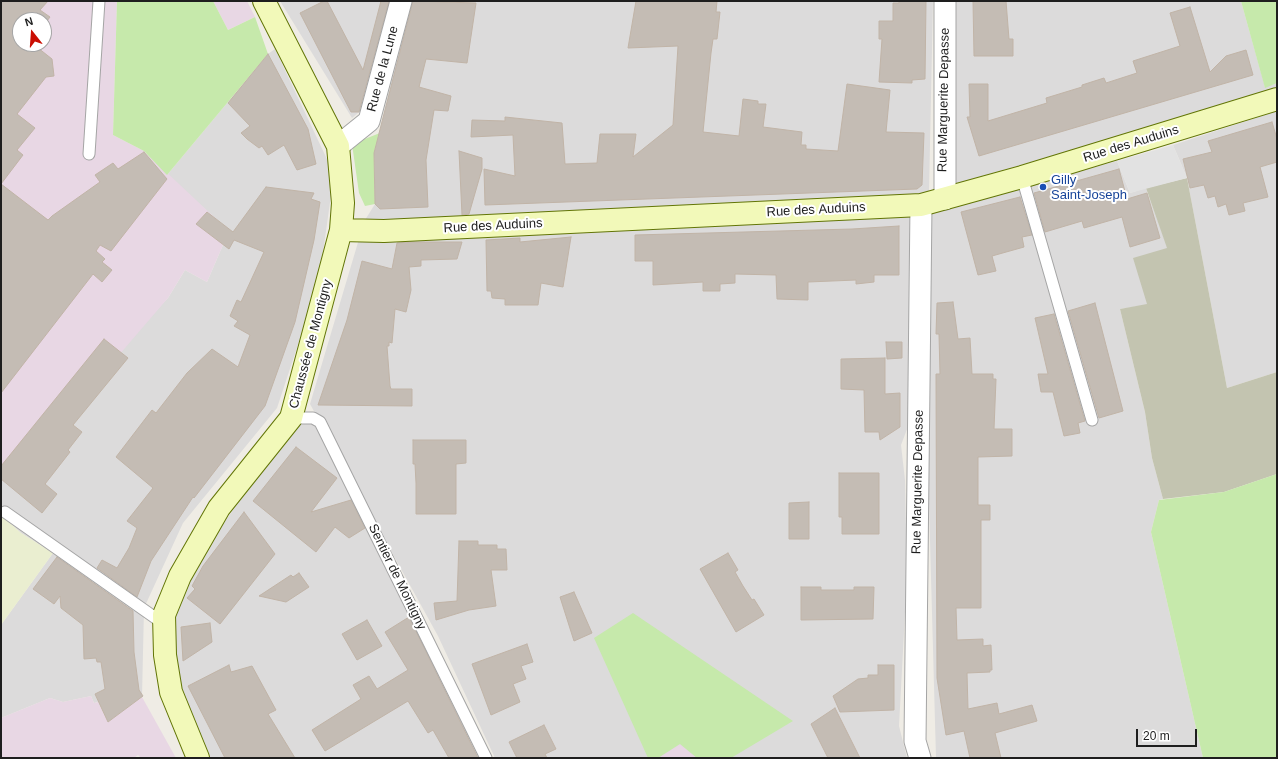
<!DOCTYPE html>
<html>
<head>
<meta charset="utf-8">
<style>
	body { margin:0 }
	#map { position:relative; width:1278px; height:759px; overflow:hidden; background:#efece5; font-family:Arial,sans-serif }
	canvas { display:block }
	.frame { position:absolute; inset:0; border:2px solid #1e1e1e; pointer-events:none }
	.north { position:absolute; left:12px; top:12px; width:40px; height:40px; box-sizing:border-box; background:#fff; border:1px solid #a5a5a5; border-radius:50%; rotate:343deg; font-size:11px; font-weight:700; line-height:16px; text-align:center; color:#1e1e1e }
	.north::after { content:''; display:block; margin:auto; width:14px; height:18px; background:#ca0e03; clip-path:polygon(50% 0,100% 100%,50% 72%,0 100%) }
	.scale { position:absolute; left:1136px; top:729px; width:61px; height:18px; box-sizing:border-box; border:2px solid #1e1e1e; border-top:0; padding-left:5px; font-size:12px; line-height:14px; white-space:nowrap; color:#1e1e1e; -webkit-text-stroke:3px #fff; paint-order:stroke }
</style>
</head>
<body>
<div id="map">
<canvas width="1278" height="759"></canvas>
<div class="frame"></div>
<div class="north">N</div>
<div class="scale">20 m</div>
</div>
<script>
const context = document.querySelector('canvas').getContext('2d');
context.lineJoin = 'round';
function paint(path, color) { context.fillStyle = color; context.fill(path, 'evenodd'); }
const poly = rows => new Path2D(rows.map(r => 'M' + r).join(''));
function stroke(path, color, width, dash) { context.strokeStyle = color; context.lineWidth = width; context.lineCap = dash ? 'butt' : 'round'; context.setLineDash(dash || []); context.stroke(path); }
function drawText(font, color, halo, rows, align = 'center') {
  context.font = font + ' Arial,sans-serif'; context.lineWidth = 4; context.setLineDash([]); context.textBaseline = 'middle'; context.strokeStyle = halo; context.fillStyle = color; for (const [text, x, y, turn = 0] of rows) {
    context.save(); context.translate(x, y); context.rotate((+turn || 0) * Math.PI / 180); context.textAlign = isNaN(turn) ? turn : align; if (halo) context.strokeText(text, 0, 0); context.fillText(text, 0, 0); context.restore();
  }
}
const residential = poly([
	[280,1,395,1,368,105,352,118],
	[411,1,933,1,929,192,884,198,502,217,365,220,375,204,374,152],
	[955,1,1241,1,1265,87,1277,83,1277,91,955,184],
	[275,49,334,174,319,281,277,408,183,523,144,608,142,697,108,722,98,702,94,703,91,696,63,702,50,698,1,718,1,625,53,553,21,533,1,515,1,467,168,298,185,270,207,282,229,231,167,175,268,54],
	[1277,111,1277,372,1227,388,1187,178,1173,145],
	[1117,161,1130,193,1146,188,1168,249,1147,305,1120,309,1145,412,1152,458,1163,499,1159,500,1151,532,1203,758,936,758,921,214],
	[911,214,909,424,901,445,905,480,907,575,899,726,907,758,495,758,438,636,310,404,359,239],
	[313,418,480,758,208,758,170,659,175,608,188,574,290,429]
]);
const industrial = poly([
	[1,1,117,1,113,135,144,151,229,231,207,282,185,270,168,298,119,355,1,467],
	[20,20,44,20,44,44,20,44],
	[213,1,247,1,255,17,228,30],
	[91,696,94,703,98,702,108,722,142,697,176,758,141,758,138,755,134,758,1,758,1,718,50,698,63,702],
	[680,744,697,758,658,758]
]);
const construction = poly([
	[1187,178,1227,388,1277,372,1277,474,1224,492,1163,499,1152,458,1145,412,1120,309,1147,304,1133,258,1167,248,1146,188]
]);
const farmland = poly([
	[1,515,21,533,53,553,1,625]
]);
const grass = poly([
	[117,1,213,1,228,30,255,17,268,54,167,175,144,151,113,135],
	[1241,1,1277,1,1277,83,1265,88],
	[380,133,374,152,375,204,365,206,359,193,352,144],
	[1277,474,1277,758,1203,758,1151,532,1159,500,1224,492],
	[633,613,793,721,731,758,697,758,680,744,658,758,648,758,594,638]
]);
const parking = poly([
	[1173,145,1187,178,1130,193,1117,161]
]);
const building = poly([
	[1,1,48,1,40,10,50,17,44,25,44,20,20,20,20,44,33,44,52,59,54,76,46,77,17,114,35,128,17,150,23,155,1,184,1,1],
	[324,1,327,1,363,70,381,1,389,1,359,112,351,112,300,13,324,1],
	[413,1,476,3,467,63,426,59,419,87,451,96,448,111,434,110,426,160,428,207,380,209,375,204,374,153,413,1],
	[636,1,717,1,716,12,720,12,717,39,713,39,711,53,703,132,739,136,743,99,758,101,758,104,766,104,763,127,802,132,801,145,806,145,806,149,838,151,847,84,890,90,886,132,924,133,922,185,917,189,485,205,484,169,515,176,513,135,471,137,472,120,505,121,505,117,562,123,565,164,597,163,600,134,636,134,633,157,673,125,678,46,628,48,636,1],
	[899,1,926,1,925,79,912,80,912,83,879,82,882,39,879,39,879,21,893,21,893,3,899,3,899,1],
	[973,1,1006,1,1009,39,1013,39,1013,56,974,56,973,1],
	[1190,7,1210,72,1226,56,1246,50,1253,75,979,156,967,117,970,117,969,84,988,84,988,121,1047,103,1046,98,1082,87,1082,85,1104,78,1106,83,1137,73,1133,61,1180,46,1170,13,1190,7],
	[268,54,308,129,316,164,297,170,284,145,268,155,262,146,259,148,247,139,241,133,250,126,228,103,268,54],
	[1272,122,1277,139,1277,162,1260,167,1268,197,1243,203,1245,211,1229,215,1226,204,1218,207,1215,196,1208,198,1204,185,1190,188,1183,159,1212,152,1208,141,1272,122],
	[459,151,482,158,482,169,469,214,462,215,459,151],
	[144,152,167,179,111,251,100,245,96,251,105,259,102,262,112,270,102,282,93,274,1,393,1,184,48,220,52,216,100,182,95,175,113,163,118,169,144,152],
	[1119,169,1127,199,1147,193,1160,238,1130,247,1122,217,1084,228,1082,221,1045,232,1034,193,1119,169],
	[266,187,314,193,311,199,320,202,314,240,295,322,265,406,194,498,193,497,151,561,137,597,97,568,102,560,117,568,129,548,137,528,127,521,153,488,116,457,152,410,156,413,187,373,212,349,238,367,250,335,234,326,238,321,230,316,237,300,241,302,264,252,234,240,229,249,196,224,207,212,233,232,266,187],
	[1020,197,1032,235,1022,237,1024,247,992,256,996,271,978,275,961,212,1020,197],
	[899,226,899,275,874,275,874,282,856,284,856,280,808,282,808,300,777,299,776,275,735,274,735,283,720,284,720,291,703,291,703,282,653,285,653,261,635,261,635,235,852,229,899,226],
	[571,237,563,287,541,283,538,305,505,305,505,299,492,298,491,291,487,291,486,240,520,238,520,242,571,237],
	[408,242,462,242,457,259,421,260,421,266,409,267,411,290,406,312,395,309,392,343,389,342,389,346,387,346,390,386,391,389,412,389,412,406,318,405,347,320,362,261,392,269,397,243,408,242],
	[953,302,958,339,970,338,972,374,993,374,993,379,996,379,994,429,1012,429,1012,456,978,457,978,505,990,505,990,520,981,520,981,608,956,608,957,640,983,639,983,646,991,645,992,670,990,670,990,672,967,673,968,709,997,703,999,714,1032,705,1037,721,995,733,1001,758,970,758,964,731,946,735,937,678,936,374,940,374,939,334,936,334,937,303,953,302],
	[1095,303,1123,411,1099,418,1068,311,1095,303],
	[1054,314,1085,421,1078,423,1080,433,1064,436,1053,392,1041,392,1038,374,1048,374,1035,318,1054,314],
	[104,339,128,358,73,425,82,432,68,450,70,452,45,484,57,494,42,513,1,479,1,466,104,339],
	[886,342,902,342,902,358,887,359,886,342],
	[885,358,885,394,900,393,900,427,880,440,879,432,865,432,864,390,841,389,841,359,885,358],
	[413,440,466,440,466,463,456,464,456,514,416,514,416,483,415,464,413,464,413,440],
	[296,447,337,478,311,512,351,500,365,528,349,538,335,527,316,552,253,501,296,447],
	[839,473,879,473,879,534,842,534,842,517,839,517,839,473],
	[809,502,809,539,789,539,789,503,809,502],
	[244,512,275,554,220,624,187,598,195,589,192,586,203,566,244,512],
	[459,541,478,541,478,545,497,545,497,549,506,549,507,570,491,570,496,606,469,610,436,620,434,603,457,601,459,541],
	[728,553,738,570,735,572,743,586,752,600,754,599,764,615,736,632,700,569,728,553],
	[57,557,133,611,134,652,139,690,143,696,108,722,95,694,105,689,101,662,97,662,96,658,84,659,83,625,61,608,60,596,54,604,33,589,57,557],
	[299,573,309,587,286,602,259,596,291,575,293,577,299,573],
	[801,587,821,587,821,590,854,590,854,587,874,587,873,619,801,620,801,587],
	[574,592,592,633,574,641,560,597,574,592],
	[409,617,478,758,449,758,433,730,428,733,408,701,325,751,312,730,361,699,353,685,369,676,377,689,408,670,385,632,409,617],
	[367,620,382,646,357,660,342,634,367,620],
	[210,623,212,642,183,661,181,627,210,623],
	[527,644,533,662,521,666,526,679,513,684,520,702,491,715,472,664,527,644],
	[229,665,231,672,252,666,276,710,268,714,295,758,225,758,188,686,229,665],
	[878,665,894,665,894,710,840,712,833,696,858,679,868,678,868,675,878,675,878,665],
	[835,708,860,758,828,758,811,724,835,708],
	[544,725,556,749,545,754,547,758,517,758,509,742,544,725]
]);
const lane = poly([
	[89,154,99,1],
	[1022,177,1092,420],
	[291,418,313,418,320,422,486,758],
	[5,512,164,624]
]);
const street = poly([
	[338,146,369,121,401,1],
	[945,199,945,1],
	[920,758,915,741,921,205]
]);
const secondary = poly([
	[341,230,384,231,921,205,1022,177,1277,99],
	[198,758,171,692,165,655,164,615,180,576,219,508,291,418,341,230,343,203,338,146,264,1]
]);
const markers = [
	[1043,187,4,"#1a4fb4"]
];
const streetNames = [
	["Rue de la Lune",383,69,-75],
	["Rue Marguerite Depasse",944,100,-89],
	["Rue des Auduins",1131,144,-17],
	["Rue des Auduins",816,210,-3],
	["Rue des Auduins",493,226,-3],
	["Chaussée de Montigny",311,344,-75],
	["Rue Marguerite Depasse",918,482,-89],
	["Sentier de Montigny",397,577,64]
];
const transitNames = [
	["Gilly",1051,180],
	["Saint-Joseph",1051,195]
];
paint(residential, '#dcdbdb');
paint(industrial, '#e8d7e4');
paint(construction, '#c3c4b0');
paint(farmland, '#eaeed0');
paint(grass, '#c6e9ab');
paint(parking, '#e2e2e2');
paint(building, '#c4bcb4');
stroke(building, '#c1b4a7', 1);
stroke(lane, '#a5a5a5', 13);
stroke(street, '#a5a5a5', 23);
stroke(secondary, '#627506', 24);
stroke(lane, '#fff', 11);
stroke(street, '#fff', 21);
stroke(secondary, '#f2f9b9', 22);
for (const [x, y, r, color] of markers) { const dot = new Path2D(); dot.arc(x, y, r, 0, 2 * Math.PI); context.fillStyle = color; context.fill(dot); stroke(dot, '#fff', 1.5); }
drawText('13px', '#1e1e1e', '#fff', streetNames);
drawText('13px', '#164399', '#fff', transitNames, 'left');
</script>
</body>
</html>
